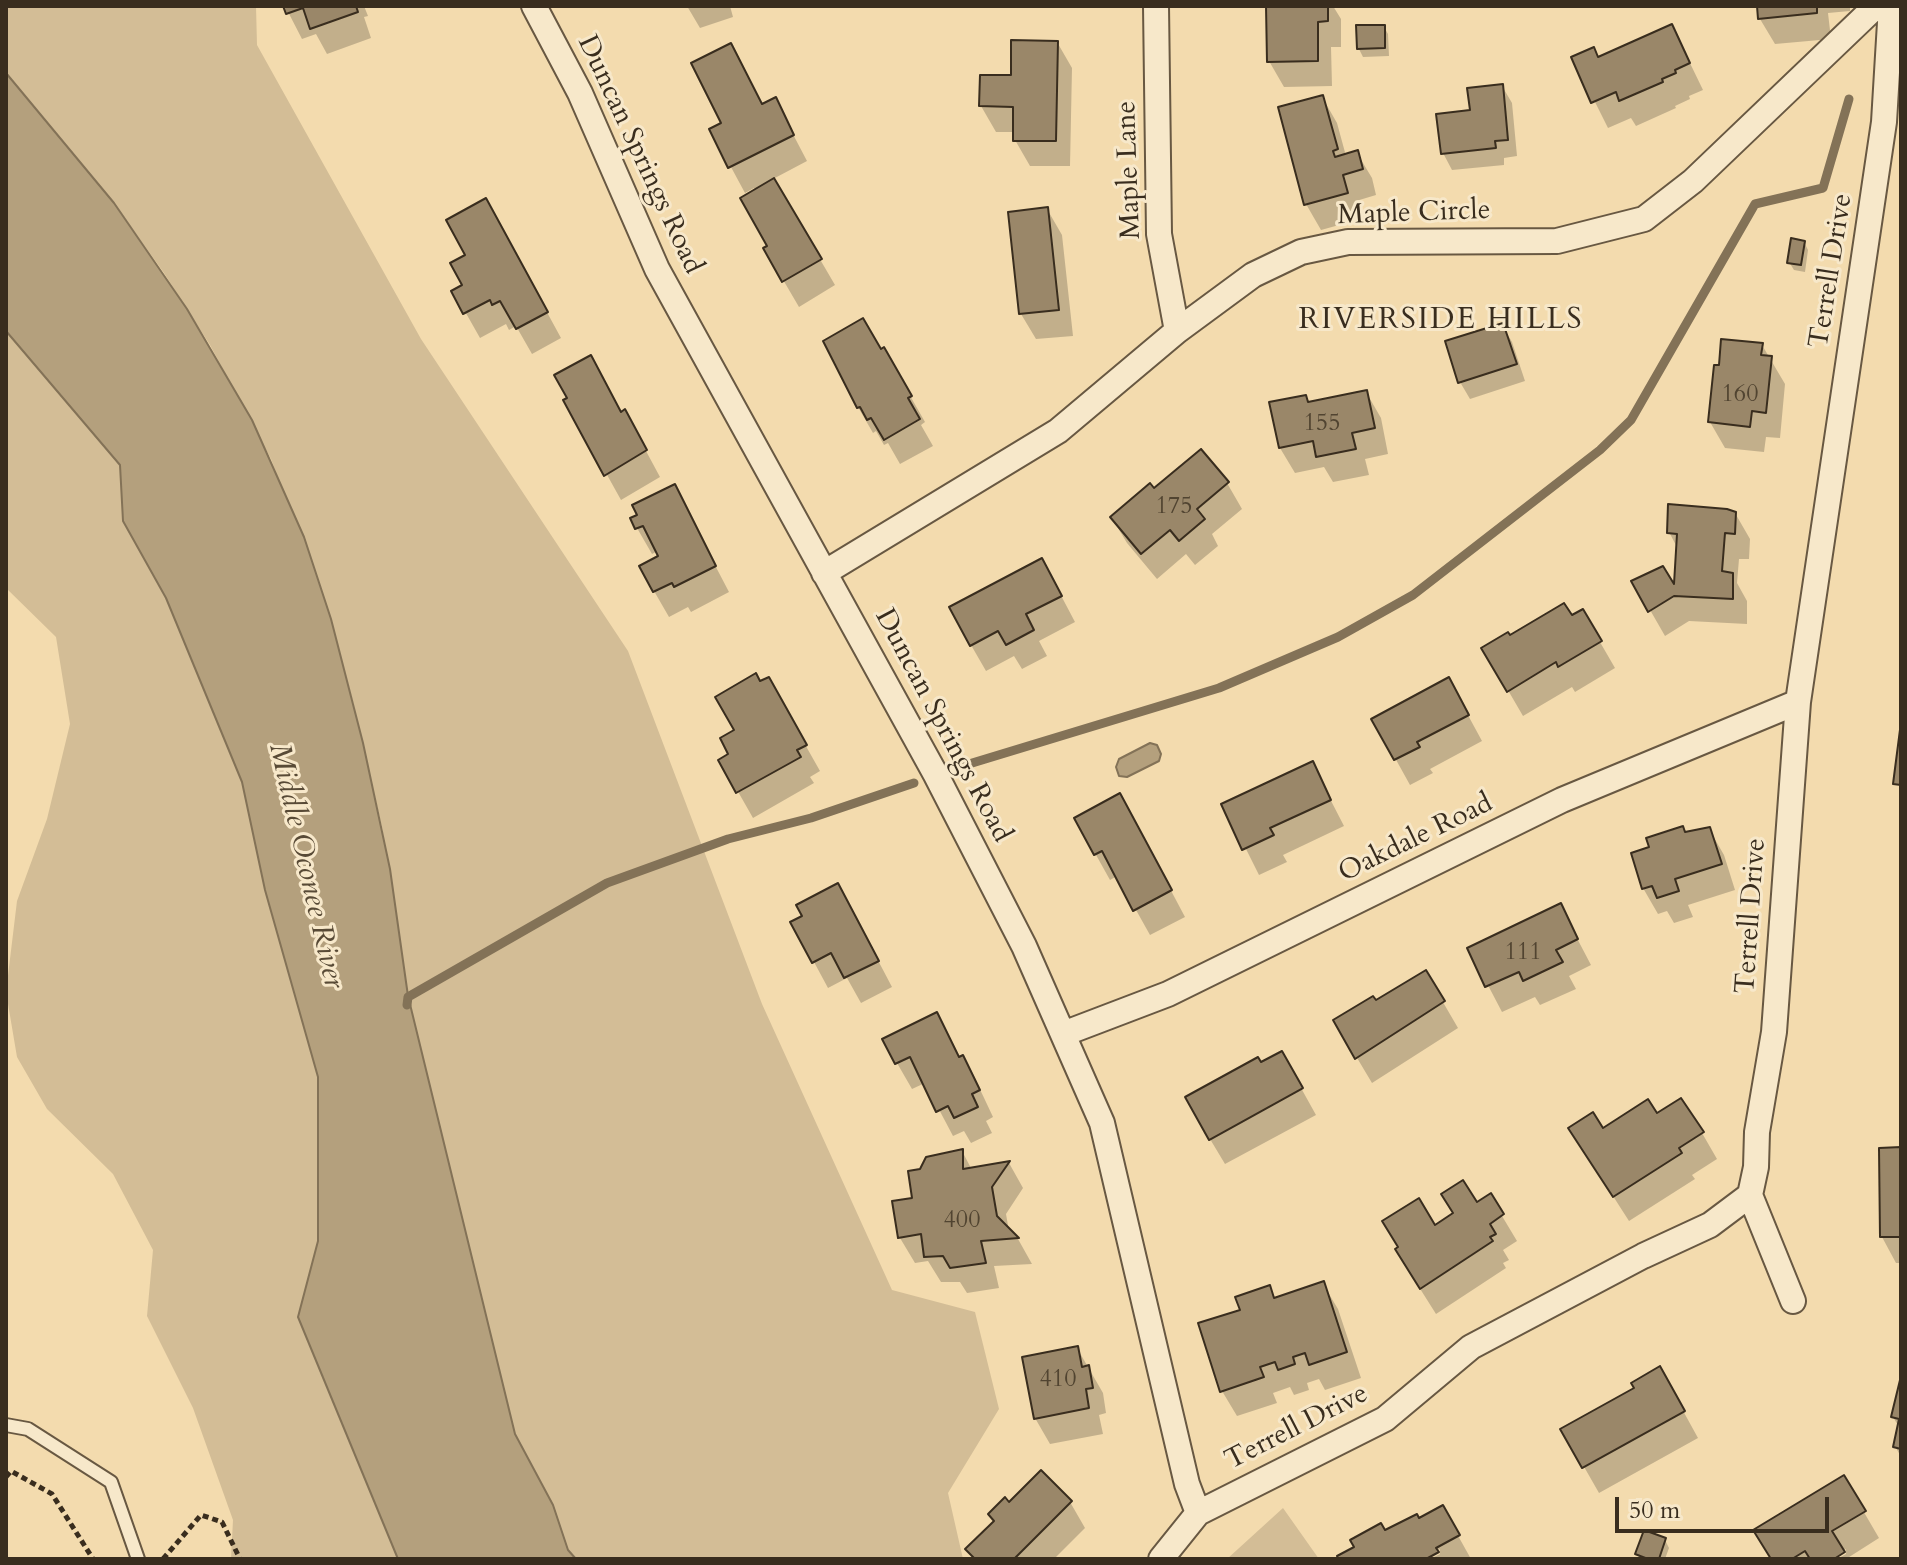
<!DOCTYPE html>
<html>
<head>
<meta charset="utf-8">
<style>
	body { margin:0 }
	#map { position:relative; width:1907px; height:1565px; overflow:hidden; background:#f3dbae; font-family:Cardo,serif }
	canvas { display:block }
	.frame { position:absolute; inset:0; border:8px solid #392d1e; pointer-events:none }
	.scale { position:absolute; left:1615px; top:1497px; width:214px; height:36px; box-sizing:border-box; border:4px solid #392d1e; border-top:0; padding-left:10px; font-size:24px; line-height:28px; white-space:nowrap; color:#392d1e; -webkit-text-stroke:6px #f7e8ca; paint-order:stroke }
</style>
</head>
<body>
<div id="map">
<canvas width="1907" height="1565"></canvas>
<div class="frame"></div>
<div class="scale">50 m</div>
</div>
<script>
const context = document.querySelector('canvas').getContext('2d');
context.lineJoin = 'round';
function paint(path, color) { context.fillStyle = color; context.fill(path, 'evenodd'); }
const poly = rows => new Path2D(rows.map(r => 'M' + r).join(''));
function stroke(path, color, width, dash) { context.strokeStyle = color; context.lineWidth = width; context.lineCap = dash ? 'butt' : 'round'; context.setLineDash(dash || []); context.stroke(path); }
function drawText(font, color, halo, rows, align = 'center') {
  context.font = font + ' Cardo,serif'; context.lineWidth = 6; context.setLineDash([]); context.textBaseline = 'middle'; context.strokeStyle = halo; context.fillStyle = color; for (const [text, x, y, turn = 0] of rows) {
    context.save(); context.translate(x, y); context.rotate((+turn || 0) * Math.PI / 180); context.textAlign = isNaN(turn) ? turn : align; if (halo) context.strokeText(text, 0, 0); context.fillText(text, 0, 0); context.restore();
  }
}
const green = poly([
	[6,6,256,6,257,45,421,339,628,651,762,1004,892,1290,975,1312,999,1409,948,1493,963,1559,576,1559,568,1550,553,1505,515,1434,408,996,382,827,353,702,331,619,271,459,210,345,164,273,114,203,6,73],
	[6,331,120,465,123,521,166,598,242,782,265,890,318,1078,318,1241,298,1317,398,1559,231,1559,233,1520,193,1408,147,1316,153,1250,113,1174,47,1109,17,1057,6,992,17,901,47,819,70,724,56,637,6,588],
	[1283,1508,1319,1559,1227,1559]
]);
const water = poly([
	[6,73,114,203,187,309,252,420,304,537,331,619,363,743,390,869,408,996,515,1434,553,1505,568,1550,576,1559,398,1559,298,1317,318,1241,318,1077,265,890,242,782,166,598,123,521,120,465,6,331,6,73],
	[1150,743,1157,745,1161,754,1159,761,1127,777,1119,776,1116,767,1119,759,1150,743]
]);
const shadow = poly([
	[285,6,364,6,368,16,364,17,371,38,327,54,316,34,302,39],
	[687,6,730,6,733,17,700,28],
	[1268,6,1333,6,1341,19,1341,47,1331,47,1332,86,1284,87,1269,61],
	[1759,6,1850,6,1850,11,1828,13,1831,39,1775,44,1760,19],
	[1672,26,1703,90,1689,96,1690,99,1675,106,1676,108,1636,126,1631,118,1608,128,1573,58,1599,59],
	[1384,27,1388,34,1389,56,1363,57,1359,49],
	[1057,42,1072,68,1070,166,1030,166,1015,140,1015,132,996,132,981,106],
	[1502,86,1512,103,1517,156,1504,158,1504,165,1452,170,1443,153,1472,112],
	[1322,97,1337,123,1346,156,1357,153,1372,178,1376,195,1356,201,1361,219,1321,230,1306,204],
	[775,100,807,161,773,179,835,285,799,307,765,249,770,247,756,191,754,188,745,193,711,130],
	[1047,209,1062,235,1073,336,1036,339,1021,314],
	[500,226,561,338,532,354,516,326,509,330,506,324,480,338,454,292,465,286,468,256],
	[1804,242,1808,250,1805,272,1794,270,1789,262],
	[1502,325,1512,342,1525,381,1470,399,1460,382],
	[1762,345,1785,384,1780,438,1766,437,1764,452,1725,448,1710,422],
	[884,350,925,422,921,425,933,446,900,464,888,443,884,445,876,431,873,433,858,407,880,352],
	[1366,392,1381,418,1388,454,1365,459,1369,475,1333,482,1324,467,1295,473,1280,448,1305,397,1309,404],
	[566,401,621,414,639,438,660,477,621,500],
	[1227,483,1242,509,1212,534,1218,546,1195,565,1186,554,1157,579,1127,543,1112,518,1154,491],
	[674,487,729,592,691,612,688,607,669,617,654,591,661,557,658,551,652,554,637,528,639,515],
	[1735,513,1750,539,1749,559,1739,559,1737,583,1747,601,1747,624,1689,621,1665,636,1634,582,1676,591,1678,549,1669,532],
	[1056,586,1075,622,1039,641,1047,656,1022,669,1014,656,986,671,971,645],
	[1582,611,1615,668,1575,692,1572,687,1523,716,1484,649,1509,638,1571,618],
	[768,679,820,771,810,777,814,783,753,818,720,760,731,755,760,684],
	[1463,706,1482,741,1430,769,1433,773,1410,785,1374,720],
	[1312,764,1344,826,1283,855,1287,862,1259,875,1224,805],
	[1076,819,1134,821,1185,917,1150,935,1117,876,1110,880],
	[1709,829,1724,855,1735,890,1688,905,1693,917,1674,923,1667,911,1658,914,1643,888],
	[1560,906,1591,965,1569,976,1576,989,1540,1005,1535,997,1502,1012,1469,949],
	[852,911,892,987,861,1003,847,978,828,988,793,923],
	[1426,973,1458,1028,1372,1083,1335,1021,1375,1003],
	[936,1014,960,1059,962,1058,977,1083,993,1117,986,1121,992,1133,971,1143,964,1131,953,1136,925,1083,912,1089,897,1063],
	[1296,1079,1316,1115,1225,1164,1210,1139],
	[1656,1116,1702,1133,1717,1159,1692,1175,1695,1179,1629,1221,1586,1154,1603,1131],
	[1901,1149,1901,1263,1896,1263,1882,1237],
	[962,1151,972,1170,1009,1163,1023,1188,1006,1214,1009,1231,1018,1239,1032,1264,994,1266,999,1288,967,1293,960,1282,941,1282,928,1261,915,1263,900,1238,914,1200,922,1171],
	[1490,1196,1517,1241,1503,1250,1509,1260,1503,1263,1506,1268,1436,1314,1412,1276,1434,1227],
	[1323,1284,1338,1309,1361,1378,1325,1390,1319,1379,1307,1383,1309,1390,1294,1395,1290,1387,1273,1393,1277,1403,1237,1416,1222,1391,1242,1311,1269,1288,1276,1299],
	[1077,1348,1103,1393,1106,1413,1099,1415,1103,1434,1050,1444,1035,1418],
	[1660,1369,1698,1438,1599,1493,1563,1430,1636,1389],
	[1901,1386,1901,1457,1895,1446,1899,1427,1893,1417],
	[1844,1478,1879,1538,1846,1559,1837,1559,1846,1554,1846,1549,1830,1559,1773,1559],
	[1070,1502,1085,1528,1054,1559,974,1559,968,1549,995,1522,990,1515,1009,1505],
	[1442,1507,1471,1559,1430,1559,1440,1554,1440,1549,1422,1559,1340,1559],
	[1665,1540,1669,1548,1665,1559,1640,1559,1637,1554]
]);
const stream = poly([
	[959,767,1219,688,1338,637,1413,595,1600,450,1631,420,1755,204,1823,188,1849,99],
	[407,1005,408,997,607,883,728,839,811,818,914,783]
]);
const building = poly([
	[283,6,356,6,358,12,310,29,303,8,286,14,283,6],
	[1266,6,1328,6,1328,21,1318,22,1318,61,1267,62,1266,6],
	[1757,6,1817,6,1817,13,1758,19,1757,6],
	[1672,24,1690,63,1675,70,1676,73,1662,79,1663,82,1619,101,1616,92,1591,103,1571,57,1594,47,1598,57,1672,24],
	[1356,25,1385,25,1385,48,1357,49,1356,25],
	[1011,40,1058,41,1056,141,1013,141,1013,107,979,106,980,75,1011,75,1011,40],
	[731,43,762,104,776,97,794,135,728,168,709,129,721,123,691,63,731,43],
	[1503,84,1508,140,1495,141,1496,148,1441,154,1436,114,1470,110,1467,88,1503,84],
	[1323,95,1338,149,1333,151,1335,157,1358,150,1363,169,1343,175,1348,193,1304,205,1278,107,1323,95],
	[774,178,822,259,782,282,763,248,767,246,740,198,774,178],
	[486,198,548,312,516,329,500,301,492,305,490,300,463,314,451,291,462,285,450,263,465,255,446,220,486,198],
	[1048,207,1059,310,1019,314,1008,212,1048,207],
	[1791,238,1805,241,1801,265,1787,263,1791,238],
	[863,318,881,349,884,347,912,396,908,398,920,419,884,440,871,418,867,420,860,407,857,408,823,341,863,318],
	[1503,323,1517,364,1458,383,1445,341,1503,323],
	[1721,339,1763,343,1761,355,1772,356,1766,413,1752,411,1750,427,1708,422,1714,365,1719,365,1721,339],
	[591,355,621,412,625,409,647,450,604,476,563,400,567,398,554,375,591,355],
	[1367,390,1375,428,1352,433,1356,449,1316,457,1313,441,1279,448,1269,402,1306,395,1308,402,1367,390],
	[1201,449,1229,482,1197,509,1205,519,1179,541,1170,530,1141,554,1110,517,1150,483,1154,488,1201,449],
	[675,484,716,566,674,587,672,583,653,592,639,566,658,556,643,526,635,529,630,518,637,515,632,505,675,484],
	[1668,504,1727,509,1736,512,1735,534,1725,533,1722,571,1733,573,1733,599,1674,596,1648,612,1631,581,1663,566,1674,584,1677,534,1667,533,1668,504],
	[1042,558,1062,596,1026,614,1034,630,1006,645,998,631,970,646,949,607,1042,558],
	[1564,603,1572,615,1583,609,1602,641,1558,667,1556,662,1507,692,1481,648,1508,632,1510,635,1564,603],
	[756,673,760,681,769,677,807,745,797,750,801,757,736,793,718,760,728,754,720,738,734,730,715,697,756,673],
	[1449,677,1469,715,1417,742,1420,747,1394,760,1371,719,1449,677],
	[1901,722,1901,785,1893,784,1901,722],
	[1313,761,1331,800,1270,828,1274,835,1242,850,1221,804,1313,761],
	[1120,793,1172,890,1133,911,1102,851,1094,855,1074,818,1120,793],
	[1683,826,1685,832,1710,827,1722,864,1675,879,1679,891,1657,898,1652,886,1642,889,1631,853,1649,847,1646,838,1683,826],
	[838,883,879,961,844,978,831,953,812,963,790,922,802,916,796,905,838,883],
	[1561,903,1578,939,1556,950,1563,962,1523,981,1519,972,1485,987,1467,948,1561,903],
	[1426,970,1445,1001,1355,1059,1333,1020,1373,996,1376,1000,1426,970],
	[937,1012,959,1057,963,1055,980,1090,972,1094,978,1107,954,1118,948,1106,936,1112,910,1057,895,1064,882,1039,937,1012],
	[1282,1051,1303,1088,1209,1140,1185,1097,1258,1057,1261,1062,1282,1051],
	[1681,1098,1704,1132,1679,1148,1682,1153,1613,1197,1568,1128,1593,1112,1603,1128,1648,1099,1657,1113,1681,1098],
	[1901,1147,1901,1237,1880,1237,1879,1148,1901,1147],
	[963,1149,963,1169,1010,1161,992,1187,997,1216,1019,1238,981,1241,986,1263,950,1268,943,1256,924,1257,921,1234,898,1238,892,1201,912,1198,908,1171,920,1169,926,1157,963,1149],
	[1463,1180,1477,1202,1491,1193,1504,1214,1490,1224,1496,1234,1490,1237,1493,1241,1420,1289,1395,1249,1398,1247,1382,1221,1419,1198,1435,1225,1453,1213,1441,1194,1463,1180],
	[1324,1281,1347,1352,1309,1365,1305,1353,1293,1357,1295,1364,1278,1370,1275,1362,1260,1367,1264,1377,1220,1392,1198,1323,1240,1310,1235,1297,1270,1285,1274,1298,1324,1281],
	[1078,1346,1082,1367,1089,1365,1093,1388,1086,1389,1089,1408,1034,1419,1022,1357,1078,1346],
	[1660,1366,1685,1411,1582,1468,1560,1429,1634,1388,1631,1383,1660,1366],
	[1900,1380,1901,1380,1901,1449,1893,1447,1899,1419,1891,1417,1900,1380],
	[1041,1470,1072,1501,1014,1559,975,1559,965,1549,994,1521,988,1514,1005,1497,1009,1502,1041,1470],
	[1844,1475,1866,1511,1832,1531,1845,1552,1834,1559,1810,1559,1805,1551,1792,1559,1771,1559,1753,1530,1844,1475],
	[1443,1505,1460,1535,1436,1548,1439,1552,1426,1559,1338,1559,1337,1556,1354,1547,1350,1540,1381,1523,1385,1530,1417,1514,1419,1518,1443,1505],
	[1644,1530,1666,1538,1659,1559,1648,1559,1635,1554,1644,1530]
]);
const path = poly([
	[6,1477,11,1471,52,1494,93,1559],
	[163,1559,201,1515,222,1522,240,1559]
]);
const lane = poly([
	[6,1425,28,1429,111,1482,138,1559]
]);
const street = poly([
	[534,6,580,93,657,269,936,775,1024,946,1102,1123,1187,1484,1198,1513],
	[1156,6,1159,234,1177,331],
	[824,573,1058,431,1177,331,1253,275,1301,252,1348,242,1557,241,1644,219,1693,181,1876,6],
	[1063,1034,1168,994,1562,800,1798,702],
	[1750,1195,1793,1301],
	[1161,1559,1198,1513,1385,1419,1471,1347,1643,1256,1710,1225,1750,1195,1756,1167,1757,1132,1774,1032,1798,702,1884,122,1891,6]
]);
const numberNames = [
	["160",1740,395],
	["155",1322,424],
	["175",1174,507],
	["111",1523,953],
	["400",962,1221],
	["410",1058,1380]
];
const streetNames = [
	["Duncan Springs Road",639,155,65],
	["Maple Lane",1130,170,-92],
	["Maple Circle",1414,214,-2],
	["Terrell Drive",1832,271,-81],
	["Duncan Springs Road",942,726,62],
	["Oakdale Road",1416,839,-26],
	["Terrell Drive",1752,916,-86],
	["Terrell Drive",1297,1428,-27]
];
const neighbourhoodNames = [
	["RIVERSIDE HILLS",1441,321]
];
const waterNames = [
	["Middle Oconee River",305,866,77]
];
paint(green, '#d3bd96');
paint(water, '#b4a07d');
stroke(water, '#837257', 2);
paint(shadow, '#0003');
stroke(stream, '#837257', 9);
paint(building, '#9a8769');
stroke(building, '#392d1e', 2);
stroke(lane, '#685842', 16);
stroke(street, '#685842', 28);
stroke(path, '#392d1e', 5, [6, 4]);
stroke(lane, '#f7e8ca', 12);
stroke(street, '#f7e8ca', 24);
drawText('24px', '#514431', null, numberNames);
drawText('28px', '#392d1e', '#f7e8ca', streetNames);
context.letterSpacing = '2px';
drawText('30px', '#392d1e', '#f7e8ca', neighbourhoodNames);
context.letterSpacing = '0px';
drawText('italic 30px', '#584a36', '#f7e8ca', waterNames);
</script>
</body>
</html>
